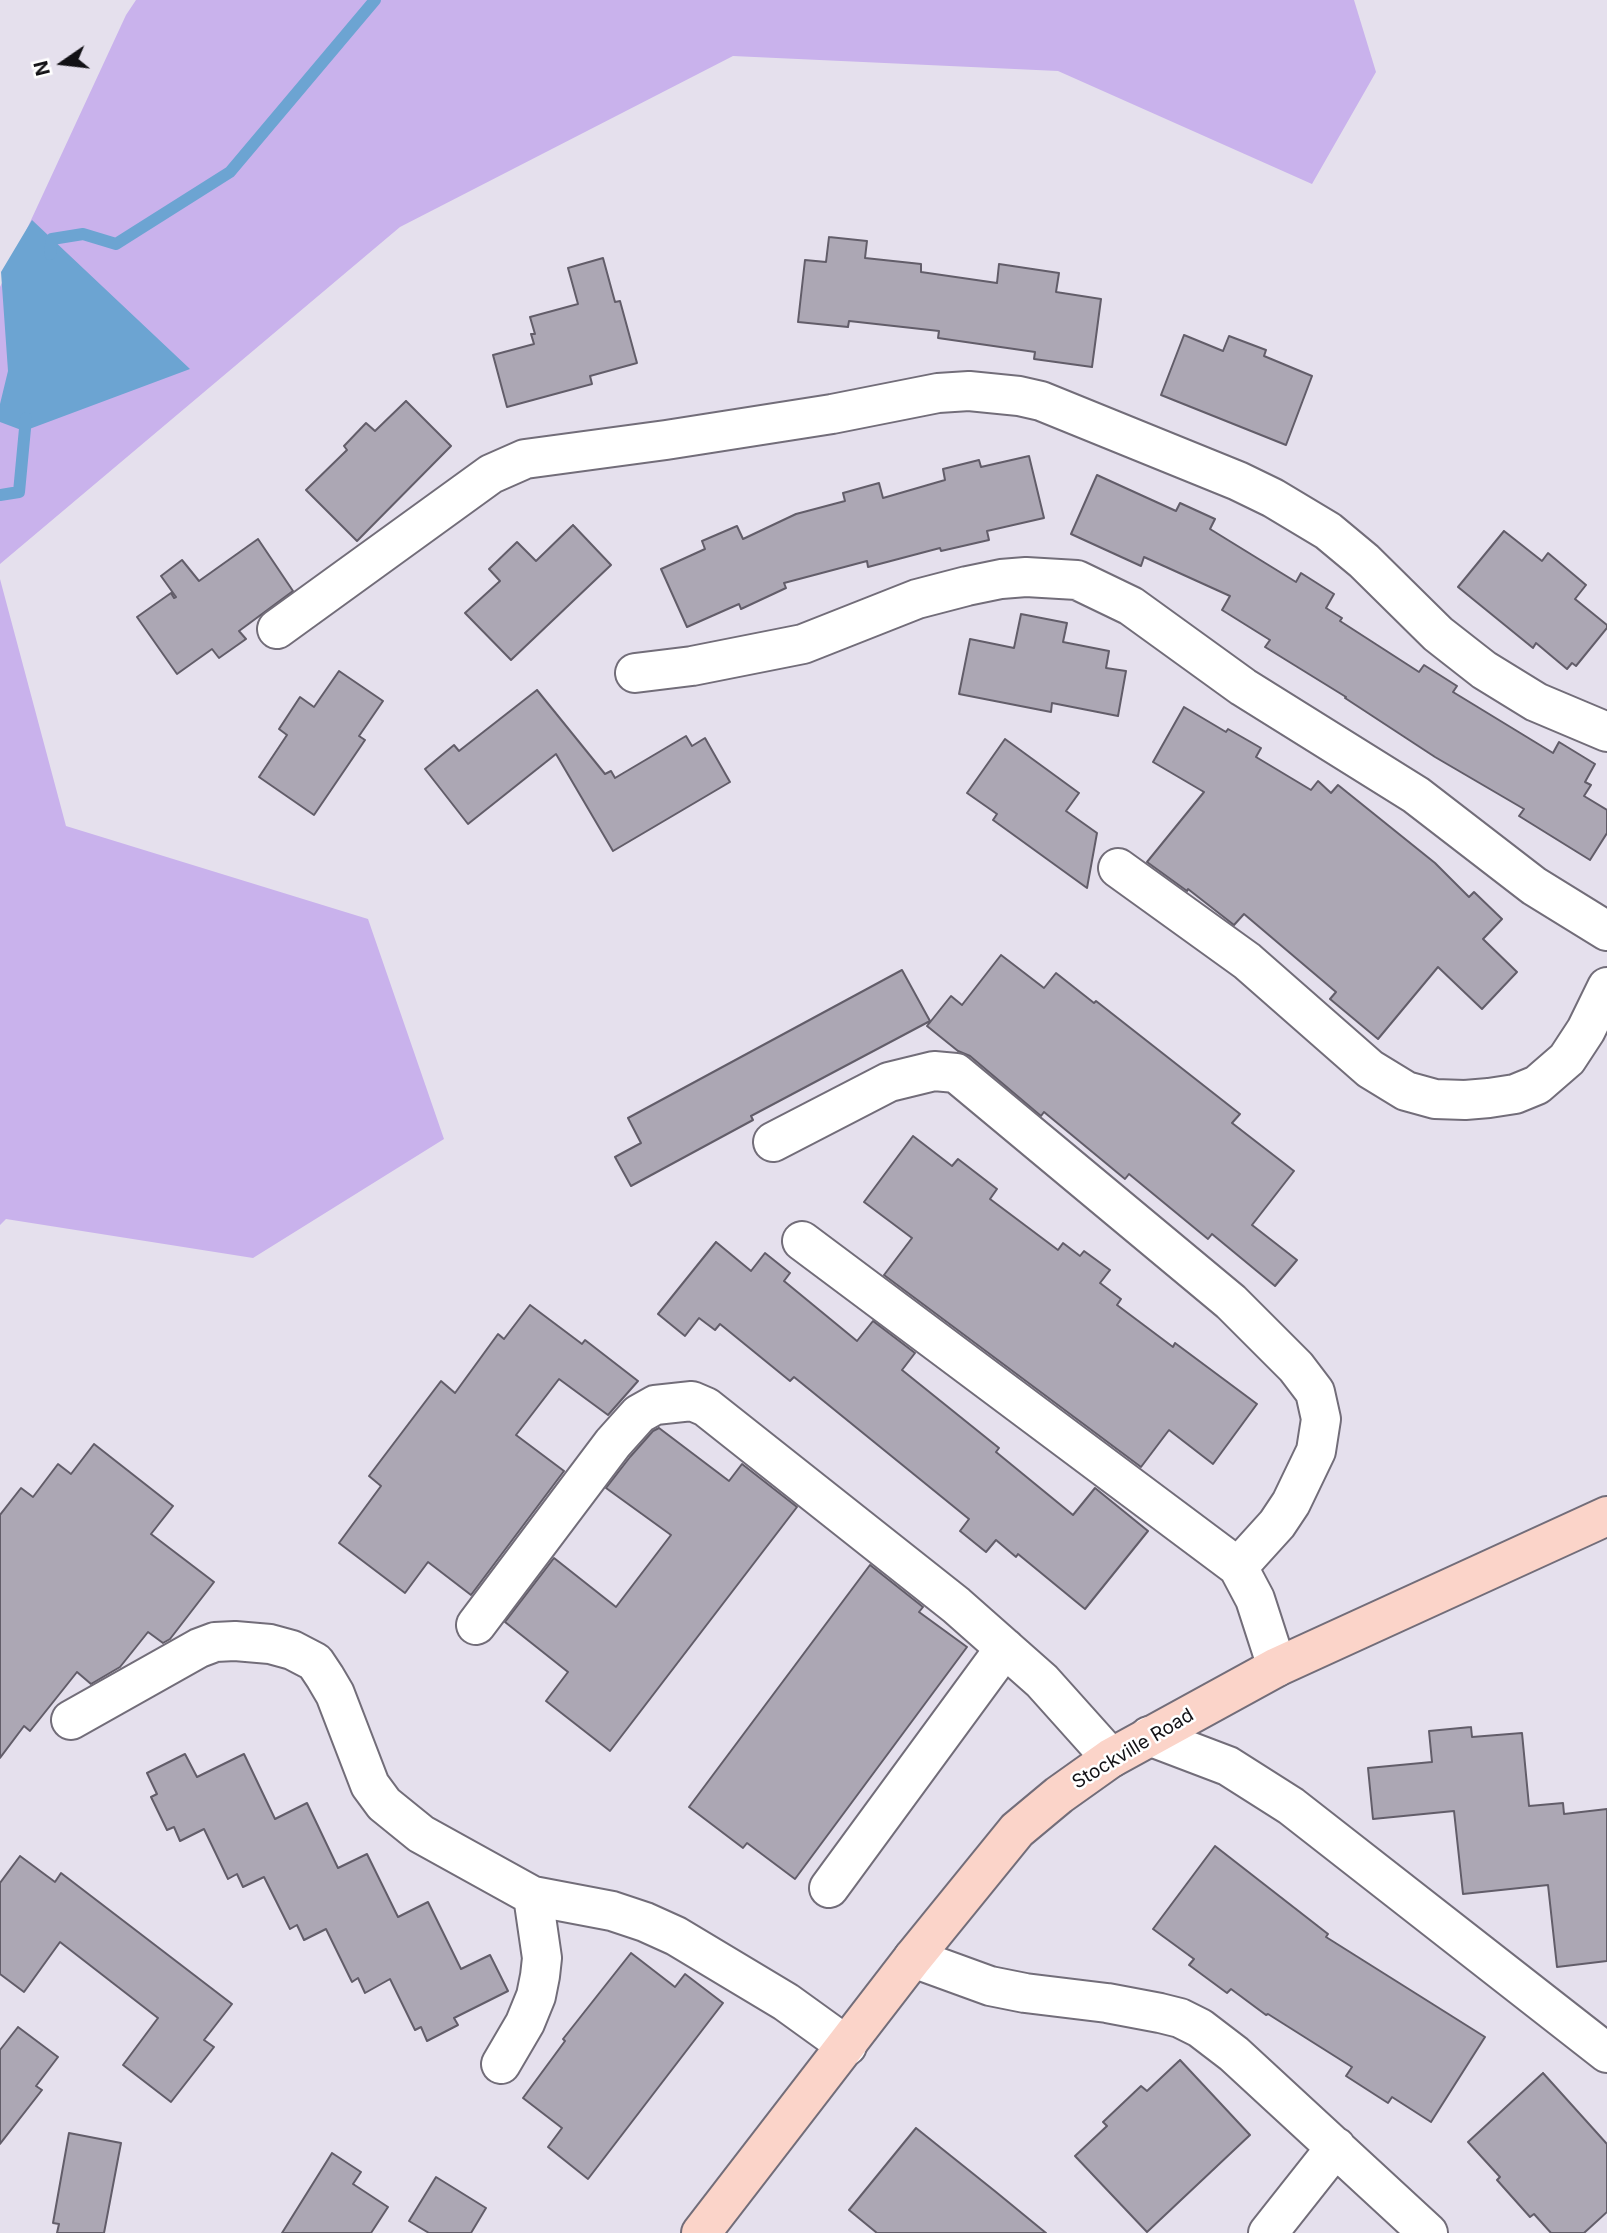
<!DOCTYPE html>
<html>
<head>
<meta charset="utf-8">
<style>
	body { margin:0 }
	#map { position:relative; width:1607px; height:2233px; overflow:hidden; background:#e5e0ed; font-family:Inter,sans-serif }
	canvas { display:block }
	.north { position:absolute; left:28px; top:28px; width:70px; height:70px; -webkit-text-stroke:5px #fff; paint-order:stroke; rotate:256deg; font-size:19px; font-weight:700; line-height:28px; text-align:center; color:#121115 }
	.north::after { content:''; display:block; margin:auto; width:24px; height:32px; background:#121115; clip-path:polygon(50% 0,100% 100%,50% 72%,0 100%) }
</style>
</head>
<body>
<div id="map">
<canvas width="1607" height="2233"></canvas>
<div class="north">N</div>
</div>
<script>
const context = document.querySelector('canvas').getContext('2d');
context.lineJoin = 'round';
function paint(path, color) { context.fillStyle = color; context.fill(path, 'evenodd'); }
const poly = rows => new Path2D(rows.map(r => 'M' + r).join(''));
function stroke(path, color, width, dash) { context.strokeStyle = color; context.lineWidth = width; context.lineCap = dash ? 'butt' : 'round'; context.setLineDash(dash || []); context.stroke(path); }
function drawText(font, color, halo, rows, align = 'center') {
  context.font = font + ' Inter,sans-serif'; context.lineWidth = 5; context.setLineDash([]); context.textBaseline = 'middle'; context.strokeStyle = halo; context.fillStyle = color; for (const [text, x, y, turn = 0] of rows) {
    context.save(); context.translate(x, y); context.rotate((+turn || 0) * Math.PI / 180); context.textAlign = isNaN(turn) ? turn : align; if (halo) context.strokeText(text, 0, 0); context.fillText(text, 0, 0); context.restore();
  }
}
const green = poly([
	[136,0,1354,0,1376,72,1312,184,1058,71,733,56,400,227,0,564,0,287,126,15],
	[0,579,66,826,368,919,444,1139,253,1258,6,1219,0,1225]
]);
const water = poly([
	[32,220,190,369,24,431,0,422,0,404,8,371,1,272]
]);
const stream = poly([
	[50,254,52,239,83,234,116,244,230,172,375,0],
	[0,495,19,492,26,418]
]);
const building = poly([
	[829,237,867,241,865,258,921,264,921,272,997,283,999,264,1059,273,1056,292,1101,299,1092,367,1034,359,1035,352,938,338,939,331,849,321,848,327,798,322,805,260,826,262,829,237],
	[603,258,615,302,620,301,637,363,590,376,592,384,507,407,493,355,534,344,531,334,535,334,530,317,578,304,568,268,603,258],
	[1184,335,1223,351,1229,336,1266,350,1264,356,1312,376,1286,445,1161,395,1184,335],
	[406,401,451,446,357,541,306,490,347,450,344,446,366,423,375,431,406,401],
	[1029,456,1044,518,987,531,989,540,941,551,940,548,868,567,867,561,784,583,786,588,741,609,739,604,687,627,661,569,705,549,702,541,737,526,743,539,796,514,845,501,843,493,879,483,883,498,945,480,943,469,979,460,981,467,1029,456],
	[1097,475,1176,511,1180,503,1215,519,1210,529,1296,582,1301,573,1334,594,1326,608,1342,618,1340,621,1419,672,1424,665,1457,686,1453,692,1553,753,1559,742,1595,764,1585,782,1591,785,1584,796,1607,810,1607,833,1590,860,1519,816,1524,809,1435,757,1345,698,1346,697,1265,647,1270,640,1222,610,1230,596,1144,557,1141,566,1071,534,1097,475],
	[573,525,611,565,511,660,465,613,500,581,489,569,517,542,536,561,573,525],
	[1504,531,1542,561,1548,553,1586,585,1575,599,1607,625,1607,628,1576,666,1572,663,1567,669,1536,643,1533,648,1458,587,1504,531],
	[258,539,293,591,239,631,246,639,219,658,212,649,177,674,137,617,171,593,174,598,176,597,161,576,182,560,199,581,258,539],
	[1021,614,1067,623,1063,642,1109,651,1106,668,1126,671,1118,716,1052,703,1051,712,959,694,970,639,1014,648,1021,614],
	[339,671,383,701,359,736,365,740,314,815,259,777,287,735,279,729,300,697,314,707,339,671],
	[537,690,605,774,611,771,615,778,686,736,692,746,705,738,730,782,613,851,556,754,468,824,425,769,454,745,459,751,537,690],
	[1184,707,1226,732,1228,729,1261,748,1256,757,1311,790,1318,781,1331,793,1338,785,1435,863,1469,897,1474,892,1502,919,1483,939,1517,972,1482,1009,1438,967,1378,1039,1330,999,1336,992,1244,914,1234,925,1188,889,1187,891,1147,862,1204,792,1153,762,1184,707],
	[1005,739,1079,793,1066,811,1097,833,1087,888,993,820,997,814,967,793,1005,739],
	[1001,955,1044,988,1056,973,1094,1003,1096,1001,1240,1114,1232,1123,1294,1171,1252,1225,1297,1260,1275,1286,1212,1234,1208,1239,1129,1174,1125,1179,1044,1112,1041,1116,970,1056,958,1051,927,1026,951,996,962,1005,1001,955],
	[902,970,930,1021,751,1116,753,1120,631,1186,615,1157,641,1143,628,1118,902,970],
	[913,1136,952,1166,958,1159,997,1189,990,1199,1058,1250,1063,1243,1080,1256,1084,1251,1110,1270,1100,1283,1121,1299,1117,1305,1173,1347,1175,1343,1257,1404,1213,1464,1169,1430,1141,1467,884,1275,912,1238,864,1202,913,1136],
	[716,1242,751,1271,765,1253,790,1273,784,1281,857,1341,873,1321,915,1353,902,1370,999,1448,996,1452,1073,1515,1095,1488,1148,1531,1085,1609,1018,1554,1016,1557,996,1540,986,1552,960,1531,969,1519,794,1377,790,1381,720,1324,715,1330,699,1318,685,1336,658,1314,716,1242],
	[530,1305,582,1344,585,1340,638,1381,608,1415,559,1379,516,1435,564,1471,471,1595,428,1562,405,1593,339,1543,381,1486,369,1476,441,1381,455,1393,498,1334,504,1339,530,1305],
	[659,1428,729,1481,742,1464,797,1507,610,1751,546,1701,568,1672,505,1622,554,1558,616,1607,671,1535,606,1488,630,1457,653,1431,659,1428],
	[94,1444,173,1506,151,1534,214,1582,170,1639,163,1643,148,1632,120,1667,91,1684,77,1672,30,1731,24,1726,0,1758,0,1515,21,1488,33,1497,58,1464,71,1474,94,1444],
	[870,1565,923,1607,919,1612,967,1647,795,1879,747,1843,743,1848,689,1807,870,1565],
	[1471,1727,1472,1737,1522,1733,1529,1806,1563,1803,1564,1814,1607,1809,1607,1961,1557,1967,1548,1885,1463,1894,1454,1811,1373,1819,1368,1768,1432,1762,1429,1731,1471,1727],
	[185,1754,197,1777,244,1754,275,1819,307,1803,338,1868,367,1854,398,1917,428,1902,461,1969,490,1955,508,1991,454,2018,458,2025,427,2041,421,2027,415,2030,390,1979,365,1993,358,1978,352,1982,326,1929,304,1940,297,1925,290,1929,264,1877,243,1887,237,1874,228,1879,204,1829,180,1841,174,1827,167,1830,151,1797,157,1794,147,1773,185,1754],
	[1215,1846,1328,1934,1326,1937,1485,2037,1431,2122,1392,2097,1388,2103,1346,2076,1352,2067,1268,2014,1266,2015,1231,1989,1227,1993,1189,1965,1194,1959,1153,1929,1215,1846],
	[20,1856,55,1882,61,1873,232,2004,204,2040,214,2047,171,2102,123,2065,158,2018,60,1942,24,1992,0,1974,0,1883,20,1856],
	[631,1953,675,1987,685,1974,723,2003,588,2179,548,2147,562,2128,523,2098,565,2041,563,2039,631,1953],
	[18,2027,58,2057,36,2086,42,2090,0,2144,0,2050,18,2027],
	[1180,2060,1250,2135,1147,2232,1075,2156,1107,2126,1103,2122,1141,2086,1147,2091,1180,2060],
	[1543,2073,1607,2144,1607,2212,1584,2233,1551,2233,1534,2214,1530,2217,1497,2180,1500,2177,1468,2142,1543,2073],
	[916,2128,996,2192,1046,2233,877,2233,849,2210,916,2128],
	[69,2133,121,2143,104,2233,57,2233,59,2224,53,2223,69,2133],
	[332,2153,361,2172,353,2184,388,2207,371,2233,282,2233,332,2153],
	[436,2177,486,2208,471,2233,429,2233,409,2221,436,2177]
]);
const street = poly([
	[277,629,491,474,525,459,666,440,832,414,938,393,969,391,1019,396,1041,401,1238,481,1273,498,1328,531,1364,561,1438,634,1484,670,1536,702,1607,732],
	[635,673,692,666,803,644,917,599,967,586,1001,579,1026,577,1077,580,1131,606,1243,687,1416,795,1534,886,1607,931],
	[1118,868,1247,961,1370,1069,1406,1091,1435,1099,1465,1100,1489,1098,1515,1094,1537,1085,1567,1059,1586,1030,1607,987],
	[773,1142,889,1082,934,1071,956,1073,1231,1302,1296,1367,1315,1392,1321,1419,1316,1451,1291,1503,1277,1524,1238,1567],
	[802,1241,1238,1567,1255,1599,1277,1667],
	[476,1625,613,1443,639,1414,655,1405,692,1401,706,1407,956,1605,1042,1681,1111,1758],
	[71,1720,199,1648,215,1642,235,1641,270,1644,292,1650,315,1662,325,1677,335,1694,370,1785,384,1804,421,1834,533,1896,612,1911,645,1922,676,1936,786,2002,847,2046],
	[1149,1736,1228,1766,1291,1806,1607,2053],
	[829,1888,1005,1648],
	[913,1958,990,1986,1025,1993,1107,2003,1160,2013,1180,2018,1200,2028,1234,2054,1428,2233],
	[501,2064,525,2023,536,1996,540,1976,542,1958,533,1896],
	[1268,2233,1336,2147]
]);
const secondary = poly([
	[701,2233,913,1958,1017,1830,1059,1795,1111,1758,1277,1667,1607,1516]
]);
const streetNames = [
	["Stockville Road",1133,1749,-31]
];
paint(green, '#c9b2ec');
paint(water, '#6ca4d2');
stroke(stream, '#6ca4d2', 12);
paint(building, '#aca7b4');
stroke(building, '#625d69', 2);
stroke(street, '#726d79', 42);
stroke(secondary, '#726d79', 42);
stroke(street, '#fff', 38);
stroke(secondary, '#fbd4c9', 38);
drawText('19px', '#121115', '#fff', streetNames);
</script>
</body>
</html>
